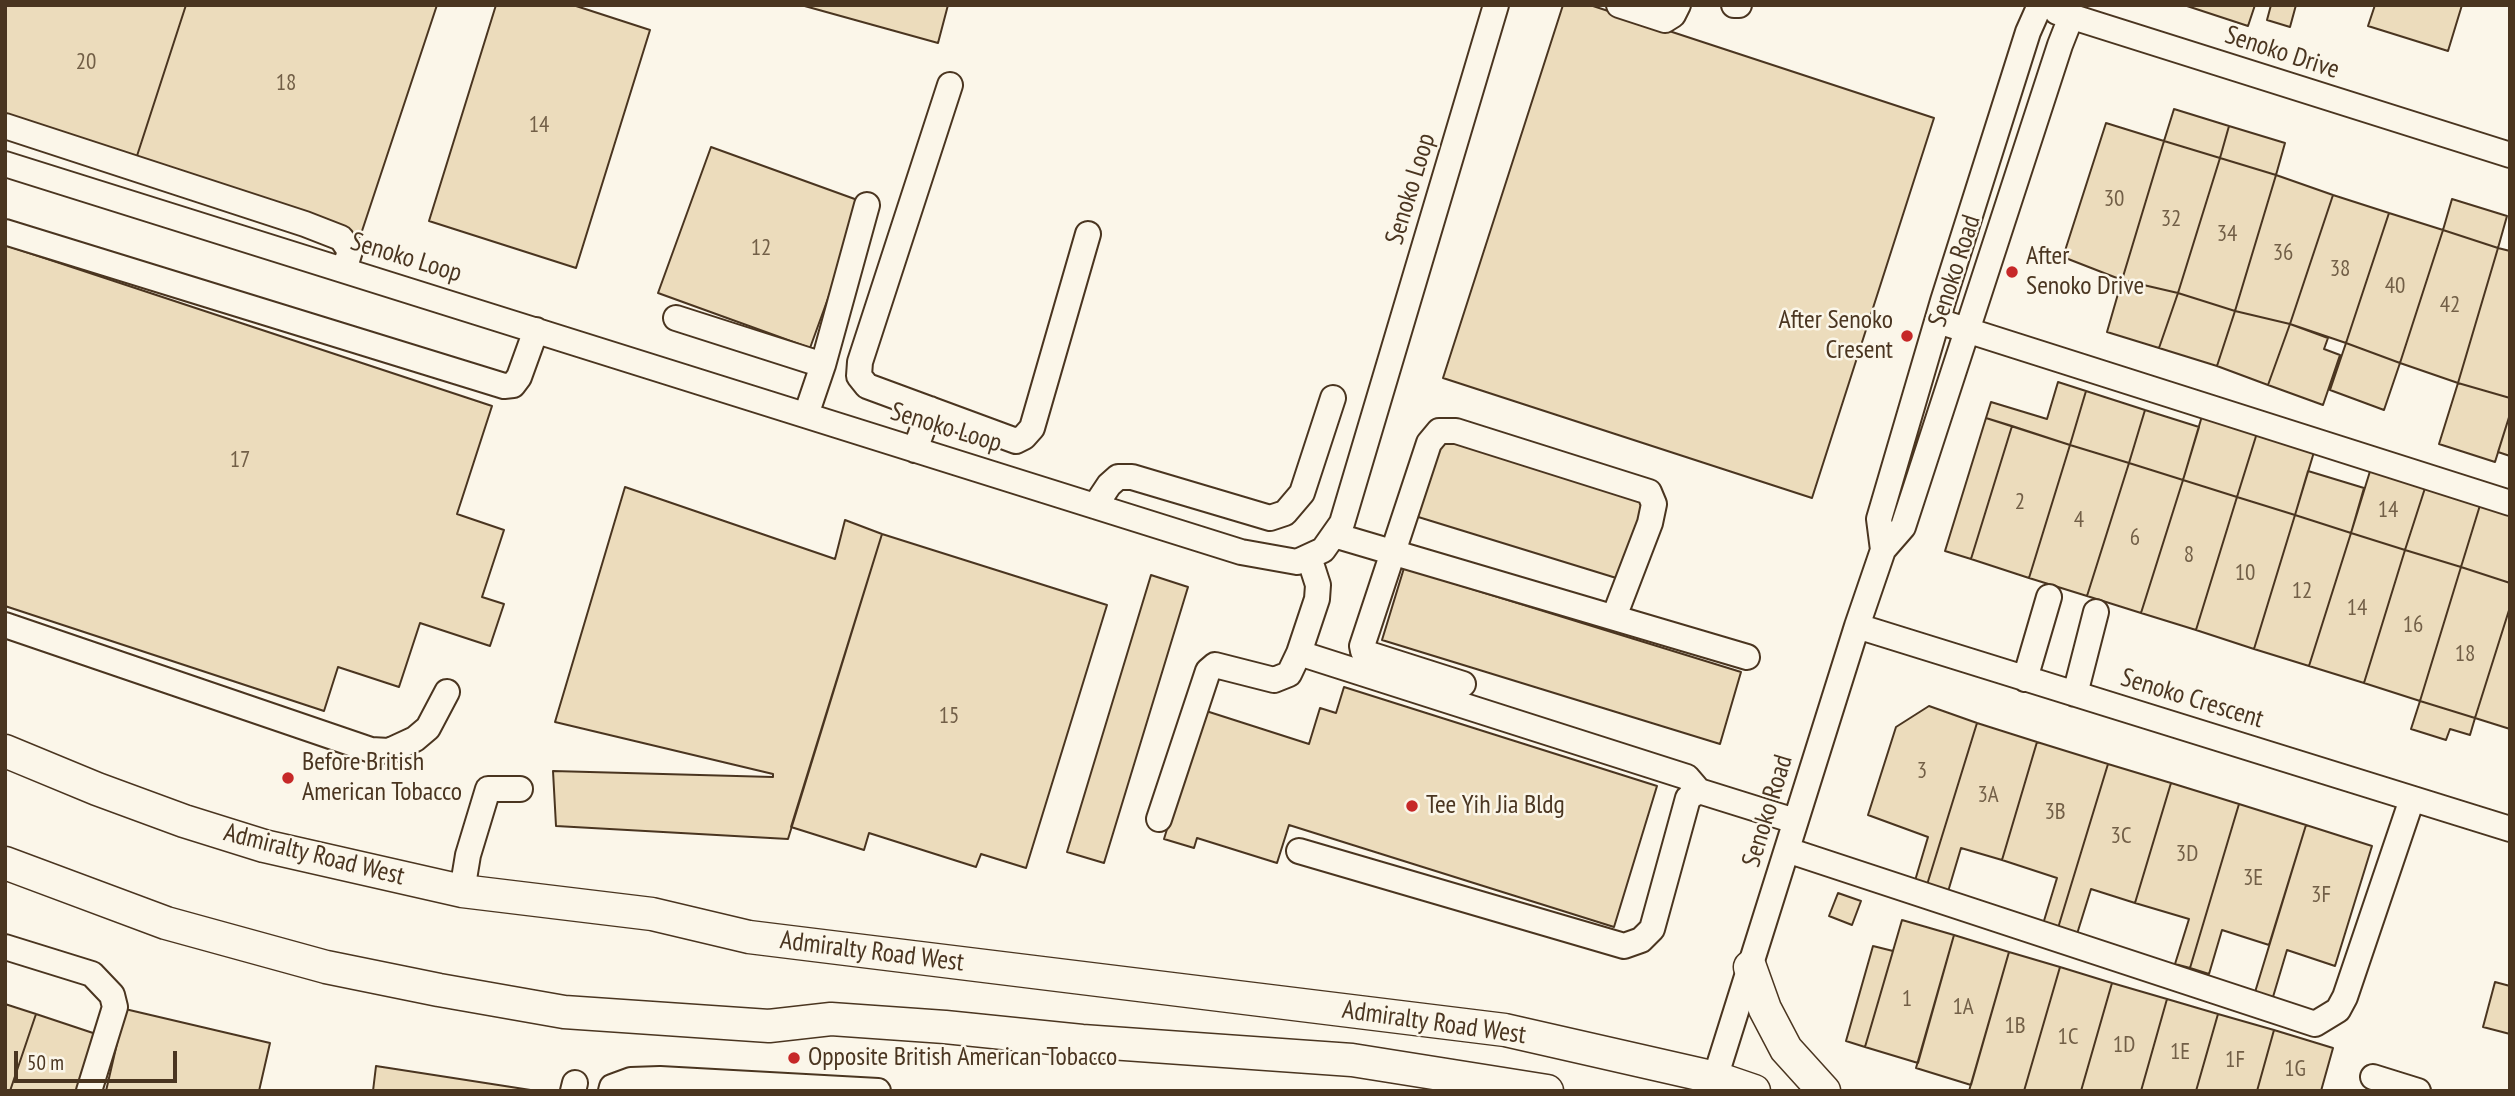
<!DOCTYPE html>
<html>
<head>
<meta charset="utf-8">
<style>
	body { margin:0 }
	#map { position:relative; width:2515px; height:1096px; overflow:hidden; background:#fbf6e9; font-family:"PT Sans Narrow",sans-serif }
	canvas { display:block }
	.frame { position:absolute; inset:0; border:7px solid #4a3520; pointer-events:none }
	.scale { position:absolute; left:14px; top:1051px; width:163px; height:32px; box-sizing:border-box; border:4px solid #4a3520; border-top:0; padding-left:9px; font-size:21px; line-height:24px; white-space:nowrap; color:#4a3520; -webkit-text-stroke:5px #fbf6e9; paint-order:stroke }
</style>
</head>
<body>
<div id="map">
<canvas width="2515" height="1096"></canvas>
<div class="frame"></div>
<div class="scale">50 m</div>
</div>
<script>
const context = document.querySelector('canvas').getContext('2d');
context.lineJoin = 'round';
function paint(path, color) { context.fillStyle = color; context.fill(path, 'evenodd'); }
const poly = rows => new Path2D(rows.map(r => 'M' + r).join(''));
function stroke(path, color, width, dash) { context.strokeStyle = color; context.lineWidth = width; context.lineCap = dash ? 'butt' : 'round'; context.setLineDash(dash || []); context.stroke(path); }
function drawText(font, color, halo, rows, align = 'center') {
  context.font = font + ' "PT Sans Narrow",sans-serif'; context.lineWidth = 5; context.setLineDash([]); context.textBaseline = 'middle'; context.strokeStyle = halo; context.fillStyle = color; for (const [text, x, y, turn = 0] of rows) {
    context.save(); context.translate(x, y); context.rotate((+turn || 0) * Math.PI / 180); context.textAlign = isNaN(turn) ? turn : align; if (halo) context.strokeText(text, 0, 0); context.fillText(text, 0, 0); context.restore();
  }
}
const building = poly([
	[5,5,186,5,135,162,5,118,5,5],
	[186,5,437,5,360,237,135,162,186,5],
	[496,5,573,5,650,30,576,268,429,221,496,5],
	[801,5,948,5,938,43,801,5],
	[1563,5,1590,5,1934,118,1812,498,1443,378,1563,5],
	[2184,5,2255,5,2248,26,2184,5],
	[2271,5,2296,5,2290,27,2267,20,2271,5],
	[2375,5,2462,5,2448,51,2368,26,2375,5],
	[2174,109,2229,126,2220,158,2164,141,2174,109],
	[2106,123,2164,141,2122,280,2063,257,2106,123],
	[2229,126,2285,143,2276,175,2220,158,2229,126],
	[2164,141,2220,158,2178,293,2122,280,2164,141],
	[711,147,863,202,810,348,658,293,711,147],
	[2220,158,2276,175,2235,311,2178,293,2220,158],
	[2276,175,2333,195,2290,324,2235,311,2276,175],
	[2333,195,2389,213,2346,343,2290,324,2333,195],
	[2452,199,2507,216,2498,248,2443,230,2452,199],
	[2389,213,2443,230,2400,363,2346,343,2389,213],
	[2443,230,2498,248,2458,383,2400,363,2443,230],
	[5,245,492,406,457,514,504,530,482,597,504,604,490,646,420,623,399,687,338,667,324,711,5,606,5,245],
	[2498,248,2510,251,2510,398,2458,383,2498,248],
	[2122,280,2178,293,2159,348,2107,332,2122,280],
	[2178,293,2235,311,2217,366,2159,348,2178,293],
	[2235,311,2290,324,2268,385,2217,366,2235,311],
	[2290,324,2328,338,2324,349,2340,355,2323,405,2268,385,2290,324],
	[2346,343,2400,363,2384,410,2330,390,2346,343],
	[2058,382,2086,391,2070,445,1986,418,1991,402,2047,419,2058,382],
	[2458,383,2510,398,2510,414,2495,462,2439,444,2458,383],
	[2086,391,2145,410,2129,463,2070,445,2086,391],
	[2145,410,2199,427,2183,480,2129,463,2145,410],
	[2510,414,2510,456,2498,452,2510,414],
	[2202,416,2257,433,2237,497,2183,480,2202,416],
	[1986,418,2012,426,1971,559,1945,551,1986,418],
	[2012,426,2070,445,2029,578,1971,559,2012,426],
	[2257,433,2314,452,2295,515,2237,497,2257,433],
	[1439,436,1650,501,1626,581,1415,516,1439,436],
	[2070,445,2129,463,2087,596,2029,578,2070,445],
	[2129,463,2183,480,2141,613,2087,596,2129,463],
	[2371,468,2426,485,2405,550,2351,533,2371,468],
	[2308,471,2364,488,2351,533,2295,515,2308,471],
	[2183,480,2237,497,2196,630,2141,613,2183,480],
	[2426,485,2481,502,2461,567,2405,550,2426,485],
	[625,487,835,559,845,520,882,534,788,839,556,826,553,771,773,777,773,774,555,722,625,487],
	[2237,497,2295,515,2254,649,2196,630,2237,497],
	[2481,502,2510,511,2510,583,2461,567,2481,502],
	[2295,515,2351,533,2309,666,2254,649,2295,515],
	[2351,533,2405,550,2364,683,2309,666,2351,533],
	[882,534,1107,605,1026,868,981,854,976,867,869,833,864,850,791,827,882,534],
	[2405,550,2461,567,2420,701,2364,683,2405,550],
	[2461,567,2510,583,2510,607,2475,718,2420,701,2461,567],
	[1404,568,1741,672,1720,744,1382,640,1404,568],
	[1151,575,1188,587,1104,863,1067,852,1151,575],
	[2510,607,2510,729,2475,718,2510,607],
	[1344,687,1657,786,1614,927,1289,825,1277,863,1197,838,1194,848,1164,839,1203,710,1309,744,1320,708,1336,713,1344,687],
	[2420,701,2475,718,2470,735,2450,729,2446,740,2411,729,2420,701],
	[1929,706,1977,723,1926,888,1914,884,1928,837,1868,815,1896,727,1929,706],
	[1977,723,2037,742,2002,860,1961,848,1947,895,1926,888,1977,723],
	[2037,742,2108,764,2058,928,2043,924,2057,878,2002,860,2037,742],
	[2108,764,2171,783,2135,903,2091,889,2077,934,2058,928,2108,764],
	[2171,783,2239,804,2190,968,2175,964,2189,919,2135,903,2171,783],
	[2239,804,2306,825,2269,945,2222,930,2209,974,2190,968,2239,804],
	[2306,825,2372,846,2335,966,2287,950,2270,1007,2252,1002,2306,825],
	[1838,893,1861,901,1852,925,1829,916,1838,893],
	[1902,920,1954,935,1918,1063,1865,1047,1902,920],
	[1954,935,2009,952,1971,1085,1916,1068,1954,935],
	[1873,946,1893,951,1865,1047,1846,1041,1873,946],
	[2009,952,2060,967,2024,1091,1969,1091,2009,952],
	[2060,967,2112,983,2081,1091,2024,1091,2060,967],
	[2495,982,2510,986,2510,1034,2483,1027,2495,982],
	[2112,983,2167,999,2141,1091,2081,1091,2112,983],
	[2167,999,2218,1014,2196,1091,2141,1091,2167,999],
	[5,1004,36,1014,10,1091,5,1091,5,1004],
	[125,1009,270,1043,259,1091,106,1091,125,1009],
	[36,1014,96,1034,77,1091,10,1091,36,1014],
	[2218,1014,2274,1030,2257,1091,2196,1091,2218,1014],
	[2274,1030,2333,1048,2321,1091,2257,1091,2274,1030],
	[376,1066,537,1091,373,1091,376,1066]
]);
const minor = poly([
	[1619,5,1665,20,1673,15,1678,5],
	[1734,5,1739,5],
	[2057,12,2510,155],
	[950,85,860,362,859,376,867,386,1016,441,1024,437,1032,428,1088,234],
	[5,126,305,224,341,238,350,251,344,270],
	[5,164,1241,552,1297,562,1323,550,1342,523,1496,5],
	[5,232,504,386,513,385,519,377,536,330],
	[676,318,823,365],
	[1938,321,2510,503],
	[806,415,823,365,867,205],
	[915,450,930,409],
	[1095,506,1109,485,1118,477,1132,477,1270,518,1285,513,1302,493,1333,398],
	[1334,535,1747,657],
	[1883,550,1879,519,1943,301,2028,32,2040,5],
	[5,625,371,750,389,751,415,739,428,728,447,692],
	[1857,626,2510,829],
	[1299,653,1687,777,1699,791],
	[2025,679,2049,597],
	[1463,684,1369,654,1363,651,1362,646,1429,443,1439,431,1456,431,1649,492,1654,504,1650,523,1614,617],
	[2075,694,2096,612],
	[1159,819,1208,671,1215,665,1274,680,1289,674,1299,653,1317,599,1318,585,1309,557],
	[1787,850,2315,1024,2338,1010,2345,997,2412,799],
	[1299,851,1624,946,1641,940,1652,929,1688,798,1699,791,1795,821],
	[462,891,468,855,488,789,520,789],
	[5,947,92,974,112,995,115,1007,89,1091],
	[2373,1077,2418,1091],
	[573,1091,575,1083],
	[611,1091,612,1087,631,1080,660,1079,878,1091],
	[1711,1091,1857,626,1883,550,1903,527,2060,45,2071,17,2066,5]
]);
const major = poly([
	[5,751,97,789,184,821,264,846,462,891,652,914,749,937,1505,1030,1716,1078,1754,1091],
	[5,863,166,923,326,967,439,990,564,1012,769,1026,831,1019,945,1027,1082,1041,1352,1060,1547,1091],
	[1750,967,1765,1009,1786,1049,1824,1091]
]);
const markers = [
	[2012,272,7,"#c62828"],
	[1907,336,7,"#c62828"],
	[288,778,7,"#c62828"],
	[1412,806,7,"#c62828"],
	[794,1058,7,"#c62828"]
];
const numberNames = [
	["20",86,62],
	["18",286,83],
	["14",539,125],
	["30",2114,199],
	["32",2171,219],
	["34",2227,234],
	["12",761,248],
	["36",2283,253],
	["38",2340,269],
	["40",2395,286],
	["42",2450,305],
	["17",240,460],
	["2",2020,502],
	["14",2388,510],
	["4",2079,520],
	["6",2135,538],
	["8",2189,555],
	["10",2245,573],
	["12",2302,591],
	["14",2357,608],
	["16",2413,625],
	["18",2465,654],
	["15",949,716],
	["3",1922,771],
	["3A",1988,795],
	["3B",2055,812],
	["3C",2121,836],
	["3D",2187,854],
	["3E",2253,878],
	["3F",2321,895],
	["1",1907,999],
	["1A",1963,1007],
	["1B",2015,1026],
	["1C",2068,1037],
	["1D",2124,1045],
	["1E",2180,1052],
	["1F",2235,1060],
	["1G",2295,1069]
];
const streetNames = [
	["Senoko Drive",2282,53,18],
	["Senoko Loop",1411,189,-73],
	["Senoko Loop",406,258,17],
	["Senoko Road",1955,271,-72],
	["Senoko Loop",946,428,17],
	["Senoko Crescent",2192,699,17],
	["Senoko Road",1768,811,-73],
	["Admiralty Road West",314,855,14],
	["Admiralty Road West",872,952,7],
	["Admiralty Road West",1434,1023,8]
];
const poiNames = [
	["After",2026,257],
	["Senoko Drive",2026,287],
	["After Senoko",1893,321,"right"],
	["Cresent",1893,351,"right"],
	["Before British",302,763],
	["American Tobacco",302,793],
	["Tee Yih Jia Bldg",1426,806],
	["Opposite British American Tobacco",808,1058]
];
paint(building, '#ecdcbc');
stroke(building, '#4a3520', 2);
stroke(minor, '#4a3520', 28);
stroke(major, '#4a3520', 35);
stroke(minor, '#fbf6e9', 24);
stroke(major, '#fbf6e9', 32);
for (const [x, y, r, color] of markers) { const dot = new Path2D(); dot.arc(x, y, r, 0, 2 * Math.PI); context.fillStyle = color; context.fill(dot); stroke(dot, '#fbf6e9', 2.5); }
drawText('23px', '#725f47', null, numberNames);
drawText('26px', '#4a3520', '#fbf6e9', streetNames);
drawText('26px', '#4a3520', '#fbf6e9', poiNames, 'left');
</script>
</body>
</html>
